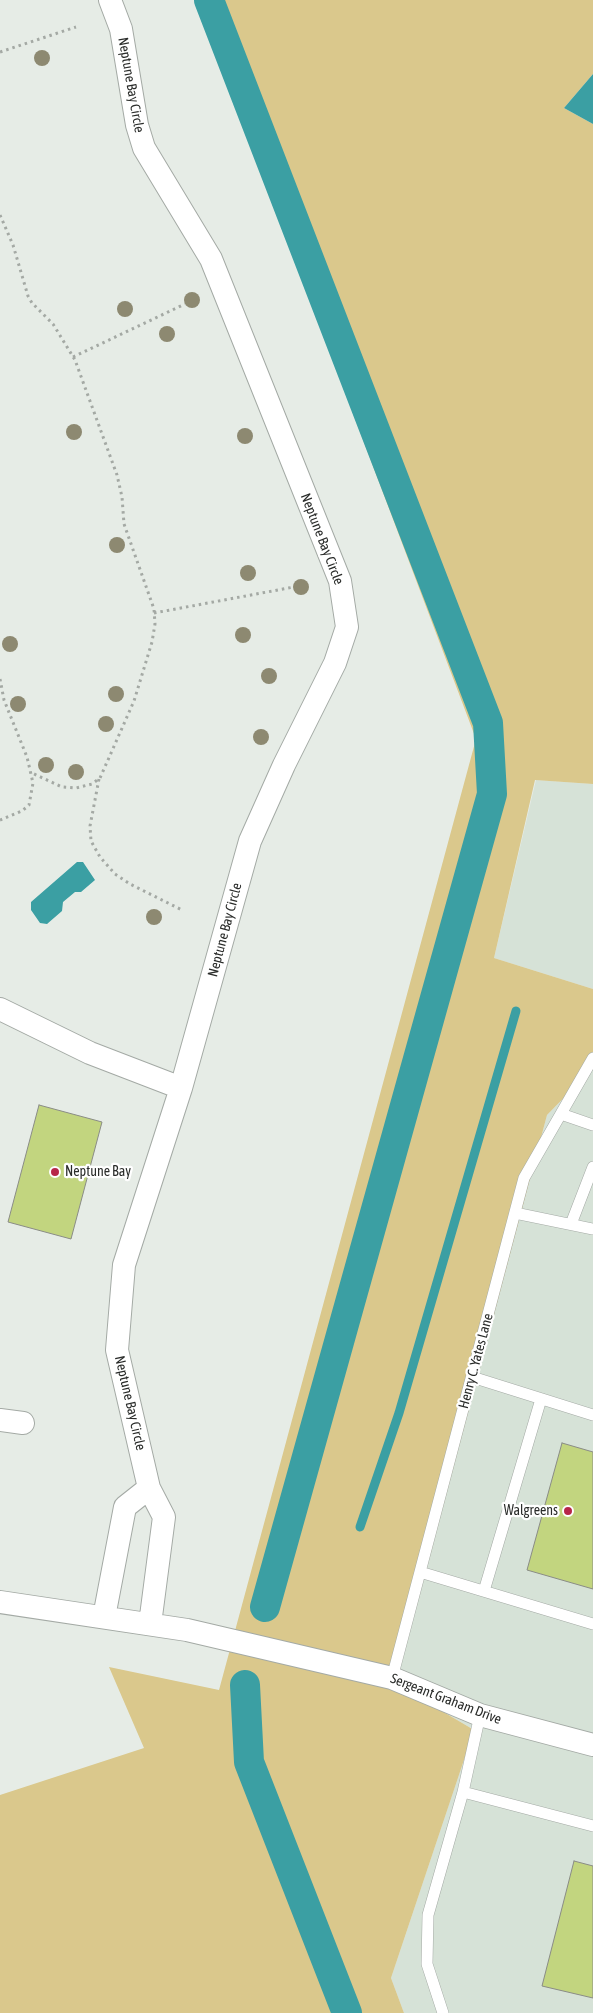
<!DOCTYPE html>
<html>
<head>
<meta charset="utf-8">
<style>
	body { margin:0 }
	canvas { display:block; background:#e6ece6 }
</style>
</head>
<body>
<canvas width="593" height="2013"></canvas>
<script>
const context = document.querySelector('canvas').getContext('2d');
context.lineJoin = 'round';
function paint(path, color) { context.fillStyle = color; context.fill(path, 'evenodd'); }
const poly = rows => new Path2D(rows.map(r => 'M' + r).join(''));
function stroke(path, color, width, dash) { context.strokeStyle = color; context.lineWidth = width; context.lineCap = dash ? 'butt' : 'round'; context.setLineDash(dash || []); context.stroke(path); }
function drawText(font, color, halo, rows, align = 'center') {
  context.font = font + ' "Asap Condensed",sans-serif'; context.lineWidth = 4.5; context.setLineDash([]); context.textBaseline = 'middle'; context.strokeStyle = halo; context.fillStyle = color; for (const [text, x, y, turn = 0] of rows) {
    context.save(); context.translate(x, y); context.rotate((+turn || 0) * Math.PI / 180); context.textAlign = isNaN(turn) ? turn : align; if (halo) context.strokeText(text, 0, 0); context.fillText(text, 0, 0); context.restore();
  }
}
const built = poly([
	[536,780,593,784,593,989,494,958],
	[593,1068,593,2013,404,2013,391,1978,474,1730,396,1684,547,1115]
]);
const green = poly([
	[197,0,593,0,593,74,564,108,593,124,593,784,535,780,494,958,593,989,593,1068,547,1115,396,1684,474,1730,391,1978,404,2013,0,2013,0,1795,144,1748,109,1667,219,1690,476,739]
]);
const water = poly([
	[593,74,593,124,564,108],
	[77,862,83,862,95,880,81,892,75,892,63,902,62,911,47,924,40,923,31,910,31,902]
]);
const stream = poly([
	[360,1527,399,1413,516,1011]
]);
const canal = poly([
	[209,0,488,723,492,794,265,1607],
	[245,1685,249,1762,347,2013]
]);
const building = poly([
	[39,1105,102,1122,71,1239,8,1222,39,1105],
	[562,1443,593,1452,593,1589,527,1570,562,1443],
	[574,1861,593,1866,593,1998,542,1986,574,1861]
]);
const path = poly([
	[0,52,76,27],
	[0,215,13,245,28,296,32,303,53,324,75,360,117,475,122,497,124,524,154,609,155,624,152,642,134,701,100,778,92,784,76,788,62,787,32,773],
	[73,357,185,304],
	[154,613,294,587],
	[0,679,4,700,27,757,33,783,29,805,22,811,0,820],
	[99,779,90,826,91,841,100,857,115,874,130,884,182,910]
]);
const service = poly([
	[561,1114,593,1125],
	[515,1213,593,1229],
	[571,1224,593,1167],
	[472,1377,593,1415],
	[420,1572,593,1624],
	[484,1591,541,1399],
	[392,1678,524,1178,593,1058],
	[480,1715,463,1792,593,1826],
	[443,2013,427,1964,428,1915,463,1792]
]);
const minor = poly([
	[110,0,121,29,137,125,144,148,211,259,340,581,347,627,335,663,284,765,250,841,181,1088,124,1265,117,1350,149,1488,164,1517,150,1624],
	[0,1009,90,1053,181,1088],
	[0,1420,23,1423],
	[0,1602,187,1630,392,1678,480,1715,593,1745],
	[104,1617,125,1507,149,1488]
]);
const trees = [
	[42,58],
	[192,300],
	[125,309],
	[167,334],
	[74,432],
	[245,436],
	[117,545],
	[248,573],
	[301,587],
	[243,635],
	[10,644],
	[269,676],
	[116,694],
	[18,704],
	[106,724],
	[261,737],
	[46,765],
	[76,772],
	[154,917]
];
const markers = [
	[55,1172,5,"#b72649"],
	[568,1511,5,"#b72649"]
];
const streetNames = [
	["Neptune Bay Circle",131,85,80],
	["Neptune Bay Circle",322,539,69],
	["Neptune Bay Circle",225,930,-75],
	["Henry C. Yates Lane",476,1361,-75],
	["Neptune Bay Circle",130,1403,77],
	["Sergeant Graham Drive",446,1699,21]
];
const poiNames = [
	["Neptune Bay",65,1172],
	["Walgreens",558,1511,"right"]
];
paint(built, '#d6e2d7');
paint(green, '#dac88c');
paint(water, '#3b9fa3');
stroke(stream, '#3b9fa3', 9);
stroke(canal, '#3b9fa3', 30);
paint(building, '#c2d57f');
stroke(building, '#8a8c86', 1);
stroke(service, '#a4aaa5', 12);
stroke(minor, '#a4aaa5', 24);
stroke(path, '#a4a9a4', 3, [2.5, 4]);
stroke(service, '#fff', 11);
stroke(minor, '#fff', 22);
context.fillStyle = '#8d8971';
for (const [x, y] of trees) { context.beginPath(); context.arc(x, y, 8, 0, 2 * Math.PI); context.fill(); }
for (const [x, y, r, color] of markers) { const dot = new Path2D(); dot.arc(x, y, r, 0, 2 * Math.PI); context.fillStyle = color; context.fill(dot); stroke(dot, '#fff', 2); }
drawText('14px', '#2a2c2a', '#fff', streetNames);
drawText('14px', '#2a2c2a', '#fff', poiNames, 'left');
</script>
</body>
</html>
